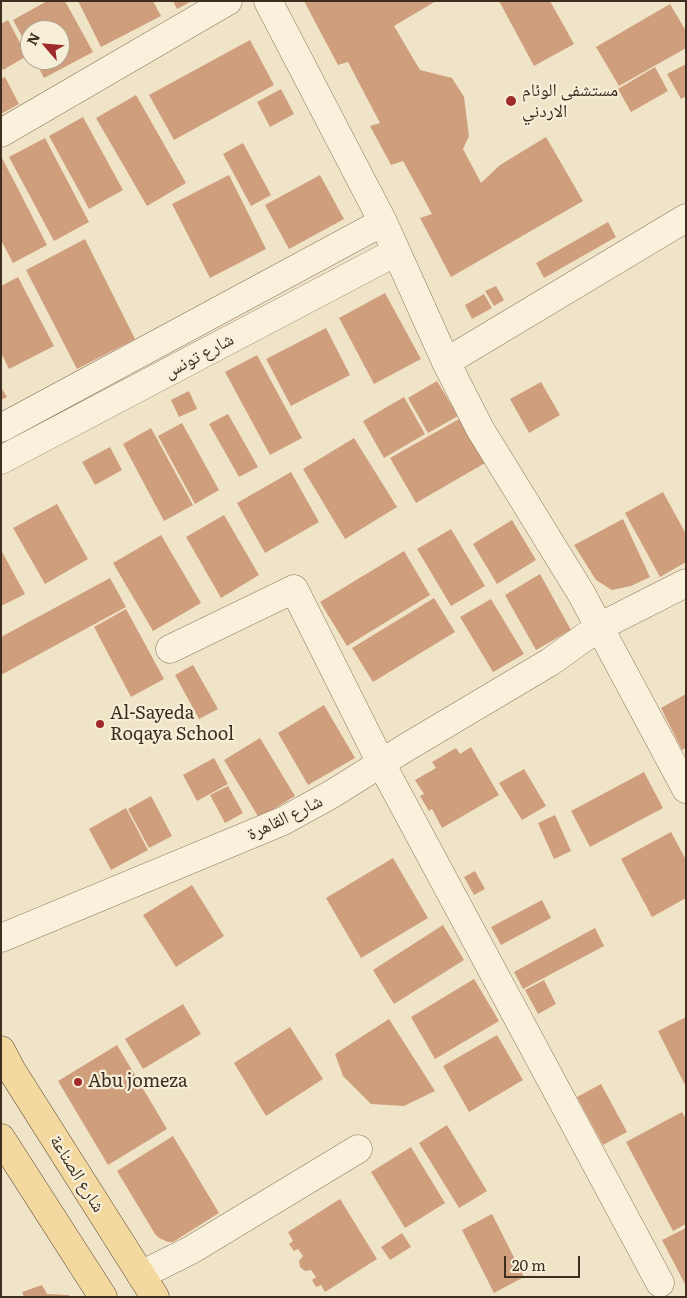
<!DOCTYPE html>
<html>
<head>
<meta charset="utf-8">
<style>
	body { margin:0 }
	#map { position:relative; width:687px; height:1298px; overflow:hidden; background:#f0e4c8; font-family:Literata,serif }
	canvas { display:block }
	.frame { position:absolute; inset:0; border:2px solid #3d2e20; pointer-events:none }
	.north { position:absolute; left:20px; top:20px; width:50px; height:50px; box-sizing:border-box; background:#f7eed8; border:1px solid #ada18e; border-radius:50%; rotate:297deg; font-size:14px; font-weight:700; line-height:20px; text-align:center; color:#3d2e20 }
	.north::after { content:''; display:block; margin:auto; width:18px; height:22px; background:#9e2a2b; clip-path:polygon(50% 0,100% 100%,50% 72%,0 100%) }
	.scale { position:absolute; left:504px; top:1256px; width:76px; height:22px; box-sizing:border-box; border:2px solid #3d2e20; border-top:0; padding-left:6px; font-size:15px; line-height:18px; white-space:nowrap; color:#3d2e20; -webkit-text-stroke:4px #f7eed8; paint-order:stroke }
</style>
</head>
<body>
<div id="map">
<canvas width="687" height="1298"></canvas>
<div class="frame"></div>
<div class="north">N</div>
<div class="scale">20 m</div>
</div>
<script>
const context = document.querySelector('canvas').getContext('2d');
context.lineJoin = 'round';
function paint(path, color) { context.fillStyle = color; context.fill(path, 'evenodd'); }
const poly = rows => new Path2D(rows.map(r => 'M' + r).join(''));
function stroke(path, color, width, dash) { context.strokeStyle = color; context.lineWidth = width; context.lineCap = dash ? 'butt' : 'round'; context.setLineDash(dash || []); context.stroke(path); }
function drawText(font, color, halo, rows, align = 'center') {
  context.font = font + ' Literata,"Noto Naskh Arabic",serif'; context.lineWidth = 4.5; context.setLineDash([]); context.textBaseline = 'middle'; context.strokeStyle = halo; context.fillStyle = color; for (const [text, x, y, turn = 0] of rows) {
    context.save(); context.translate(x, y); context.rotate((+turn || 0) * Math.PI / 180); context.textAlign = isNaN(turn) ? turn : align; if (halo) context.strokeText(text, 0, 0); context.fillText(text, 0, 0); context.restore();
  }
}
const building = poly([
	[47,1,65,1,93,52,44,78,35,60,60,60,60,30,30,30,30,51,13,20],
	[78,1,153,1,161,16,101,47],
	[173,1,192,1,177,9],
	[304,1,436,1,394,26,420,70,452,78,464,97,469,136,463,149,481,183,500,165,546,137,583,201,451,277,420,218,432,214,403,161,391,165,370,126,380,123,348,62,338,65],
	[499,1,550,1,574,44,534,66],
	[670,4,686,31,686,48,619,86,596,47],
	[8,20,27,56,3,70,1,67,1,24],
	[250,40,274,85,174,140,149,95],
	[686,64,686,96,681,99,667,74],
	[655,67,668,91,631,112,618,89],
	[5,77,19,104,1,114,1,79],
	[281,89,294,114,270,127,257,102],
	[136,95,186,183,147,206,96,118],
	[83,117,123,190,89,209,49,136],
	[45,138,89,222,54,241,9,157],
	[243,143,271,195,251,206,223,154],
	[1,156,47,245,13,263,1,240],
	[229,175,266,249,210,278,172,204],
	[320,175,344,219,289,249,265,205],
	[608,222,616,237,544,278,536,263],
	[85,239,135,339,77,369,26,270],
	[18,277,54,346,9,369,1,353,1,286],
	[496,286,504,300,494,306,485,291],
	[385,293,421,359,374,384,339,318],
	[484,294,492,308,472,319,465,305],
	[326,328,350,375,291,406,266,359],
	[257,355,302,438,270,455,225,372],
	[437,381,458,416,428,433,408,398],
	[541,382,560,415,529,433,510,399],
	[1,387,7,397,1,400],
	[189,391,197,409,179,417,171,400],
	[404,397,425,434,384,458,363,421],
	[228,414,258,467,239,477,209,424],
	[459,419,485,463,416,503,390,458],
	[182,423,219,490,195,504,158,436],
	[151,428,193,505,164,521,123,444],
	[354,438,397,507,345,539,303,469],
	[110,447,122,470,95,485,82,462],
	[291,472,319,522,265,553,237,503],
	[663,492,686,534,686,562,660,577,625,513],
	[57,504,88,559,45,584,13,528],
	[224,515,259,575,221,598,186,537],
	[623,519,650,577,631,586,612,590,596,580,574,545],
	[512,520,536,560,497,584,473,544],
	[451,529,485,586,451,606,417,549],
	[161,535,201,603,153,631,113,563],
	[1,550,25,594,1,606],
	[404,551,430,595,347,646,320,602],
	[540,574,571,630,536,650,505,595],
	[110,578,126,607,1,675,1,637],
	[434,598,455,632,373,682,352,648],
	[491,599,524,654,493,672,460,617],
	[126,609,164,679,131,697,94,627],
	[193,665,218,709,199,719,175,675],
	[686,694,686,748,682,750,661,708],
	[324,705,355,758,308,785,278,733],
	[260,738,295,796,259,818,224,760],
	[471,747,499,795,442,828,432,809,429,811,420,796,424,794,415,780,436,768,432,762,456,748,460,754],
	[214,758,228,784,197,801,183,775],
	[524,769,546,806,522,820,499,783],
	[644,772,663,808,590,847,571,811],
	[228,786,243,813,225,823,210,795],
	[151,796,172,836,149,848,128,809],
	[126,808,148,850,111,870,89,829],
	[555,815,571,851,554,859,538,823],
	[671,832,686,860,686,898,652,917,621,859],
	[393,858,428,918,361,958,326,898],
	[475,871,485,889,474,895,464,877],
	[192,885,224,936,176,967,143,915],
	[542,900,551,918,501,945,491,927],
	[443,925,464,960,394,1004,373,970],
	[595,928,604,946,523,989,514,972],
	[474,979,499,1021,435,1059,411,1017],
	[544,980,556,1004,538,1014,525,990],
	[183,1004,201,1034,143,1069,125,1039],
	[686,1017,686,1087,658,1031],
	[389,1019,435,1091,404,1106,371,1104,343,1076,335,1054],
	[290,1027,323,1079,266,1116,234,1063],
	[497,1035,523,1080,469,1112,443,1066],
	[117,1045,167,1129,108,1165,58,1081],
	[601,1084,627,1132,603,1145,577,1097],
	[682,1112,686,1119,686,1224,673,1231,626,1142],
	[447,1125,487,1191,459,1208,419,1143],
	[173,1136,219,1213,173,1242,168,1242,159,1238,155,1234,117,1171],
	[411,1147,445,1203,405,1228,371,1172],
	[340,1199,377,1259,325,1292,321,1285,316,1287,312,1280,316,1277,311,1270,305,1271,300,1267,299,1261,303,1256,298,1249,294,1251,289,1244,293,1241,288,1232],
	[492,1214,524,1277,494,1293,462,1230],
	[686,1228,686,1286,662,1240],
	[402,1233,411,1247,390,1260,381,1247],
	[42,1285,47,1294,69,1295,69,1297,24,1297,22,1292]
]);
const minor = poly([
	[268,1,383,222,446,362,480,429,581,593,686,789],
	[1,133,228,1],
	[446,362,686,218],
	[1,428,383,222],
	[1,460,396,252],
	[170,649,294,589,381,763,660,1283],
	[1,938,283,821,332,794,407,747,550,662,599,627,686,583],
	[141,1275,191,1250,358,1149]
]);
const major = poly([
	[1,1050,12,1071,155,1297],
	[1,1138,103,1297]
]);
const markers = [
	[511,101,6,"#9e2a2b"],
	[100,724,5,"#9e2a2b"],
	[78,1082,5,"#9e2a2b"]
];
const poiNames = [
	["مستشفى الوئام",522,91],
	["الاردني",522,112],
	["Al-Sayeda",110,714],
	["Roqaya School",110,735],
	["Abu jomeza",88,1082]
];
const streetNames = [
	["شارع تونس",199,356,-28],
	["شارع القاهرة",285,818,-26],
	["شارع الصناعة",77,1174,58]
];
paint(building, '#cf9f7d');
stroke(minor, '#8d765c', 29);
stroke(major, '#5b4430', 29);
stroke(minor, '#faf1dc', 28);
stroke(major, '#f3d9a0', 28);
for (const [x, y, r, color] of markers) { const dot = new Path2D(); dot.arc(x, y, r, 0, 2 * Math.PI); context.fillStyle = color; context.fill(dot); stroke(dot, '#f7eed8', 2); }
drawText('18px', '#3d2e20', '#f7eed8', poiNames, 'left');
drawText('18px', '#3d2e20', '#f7eed8', streetNames);
</script>
</body>
</html>
